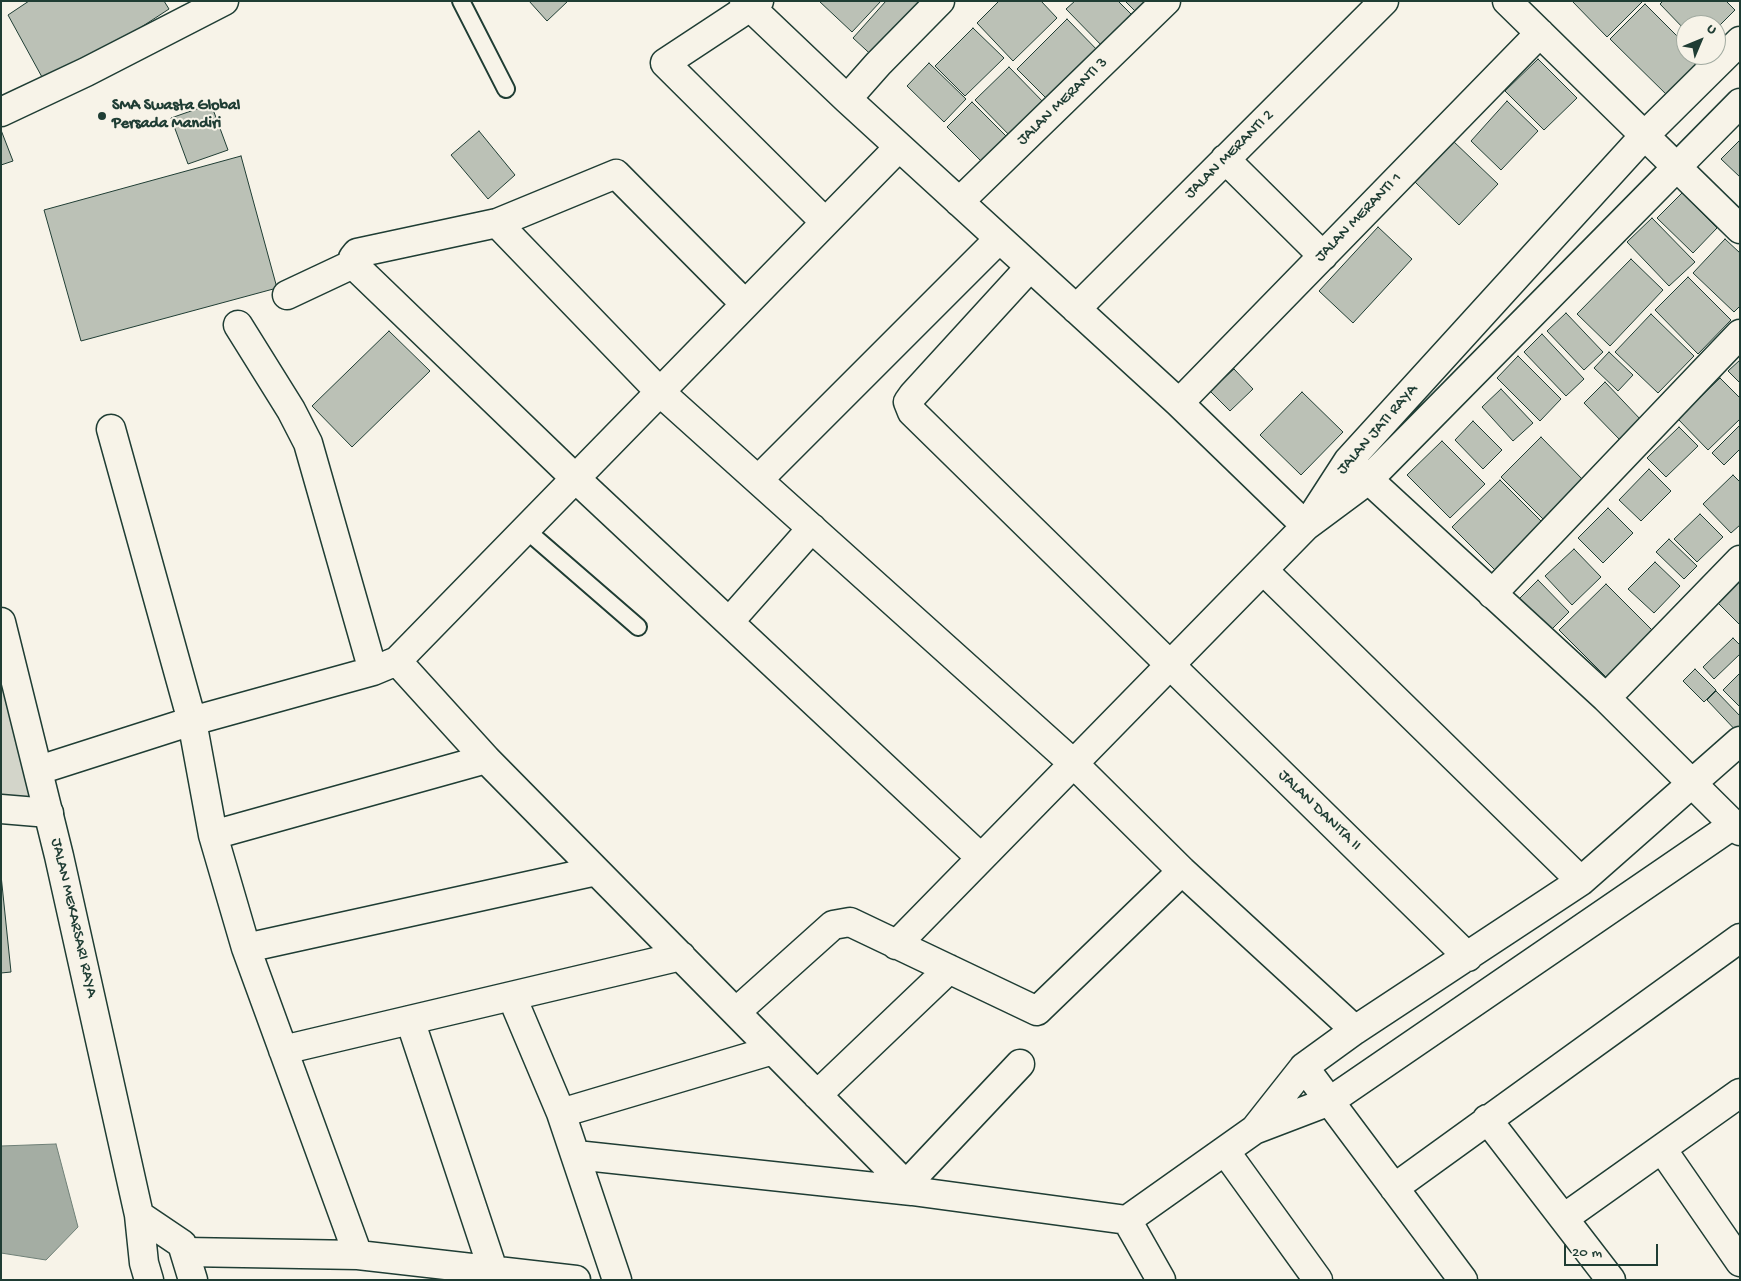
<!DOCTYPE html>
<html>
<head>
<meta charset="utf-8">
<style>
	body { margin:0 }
	#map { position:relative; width:1741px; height:1281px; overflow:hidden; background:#f7f3e8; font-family:"Gochi Hand",sans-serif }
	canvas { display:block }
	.frame { position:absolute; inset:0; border:2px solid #1f3d34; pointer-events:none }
	.north { position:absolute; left:1676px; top:15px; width:50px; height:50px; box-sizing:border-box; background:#f7f3e8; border:1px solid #a1aaa0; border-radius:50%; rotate:45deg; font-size:14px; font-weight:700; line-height:20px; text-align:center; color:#1f3d34 }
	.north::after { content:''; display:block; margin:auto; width:18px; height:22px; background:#1f3d34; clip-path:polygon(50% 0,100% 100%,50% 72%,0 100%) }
	.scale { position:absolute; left:1564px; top:1244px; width:94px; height:22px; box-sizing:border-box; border:2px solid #1f3d34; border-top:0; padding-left:6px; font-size:15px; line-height:18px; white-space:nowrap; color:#1f3d34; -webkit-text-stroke:4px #f7f3e8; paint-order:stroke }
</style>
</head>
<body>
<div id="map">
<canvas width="1741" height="1281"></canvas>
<div class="frame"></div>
<div class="north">U</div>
<div class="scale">20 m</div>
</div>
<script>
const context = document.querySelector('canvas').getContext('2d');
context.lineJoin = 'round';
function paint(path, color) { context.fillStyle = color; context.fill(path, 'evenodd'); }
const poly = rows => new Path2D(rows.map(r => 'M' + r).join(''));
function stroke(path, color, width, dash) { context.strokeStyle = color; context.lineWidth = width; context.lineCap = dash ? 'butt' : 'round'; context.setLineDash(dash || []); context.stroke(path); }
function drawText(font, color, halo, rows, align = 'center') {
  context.font = font + ' "Gochi Hand",sans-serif'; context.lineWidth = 4; context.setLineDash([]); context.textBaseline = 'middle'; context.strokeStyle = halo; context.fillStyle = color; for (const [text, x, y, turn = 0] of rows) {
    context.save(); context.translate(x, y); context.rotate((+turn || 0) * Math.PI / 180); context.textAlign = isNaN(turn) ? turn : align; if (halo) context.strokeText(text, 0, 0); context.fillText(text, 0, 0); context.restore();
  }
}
const green = poly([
	[17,680,49,813,1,810,1,684]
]);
const water = poly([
	[56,1144,78,1227,46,1260,1,1253,1,1146,56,1144]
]);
const building = poly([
	[29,1,164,1,169,9,48,88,8,15,29,1],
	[529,1,568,1,547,21,529,1],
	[819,1,881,1,852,32,819,1],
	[886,1,917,1,925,9,878,61,853,38,886,1],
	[999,1,1041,1,1057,18,1013,61,977,23,999,1],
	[1075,1,1118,1,1137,20,1106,50,1066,9,1075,1],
	[1125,1,1155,1,1140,16,1125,1],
	[1572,1,1643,1,1607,37,1572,1],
	[1663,1,1726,1,1735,10,1716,29,1716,25,1686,25,1686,31,1660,4,1663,1],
	[1645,4,1686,45,1686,55,1696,55,1704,64,1670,98,1610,39,1645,4],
	[1067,19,1102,55,1053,105,1017,69,1067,19],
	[973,28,1004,58,965,96,935,66,973,28],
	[1538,59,1577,98,1544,130,1505,91,1538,59],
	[929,63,966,99,944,122,907,86,929,63],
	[1009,67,1047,106,1013,139,975,100,1009,67],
	[1507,101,1538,131,1501,170,1471,141,1507,101],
	[972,102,1008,138,983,163,947,127,972,102],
	[211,104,228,150,188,164,171,118,211,104],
	[1,130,13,161,1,165,1,130],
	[479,131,515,175,488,199,451,155,479,131],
	[1452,140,1498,184,1459,225,1414,181,1452,140],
	[1740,140,1740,177,1721,159,1740,140],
	[241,156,277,288,81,341,44,210,241,156],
	[1682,193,1717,228,1693,253,1657,218,1682,193],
	[1652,218,1695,262,1669,286,1627,242,1652,218],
	[1378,227,1412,259,1353,323,1319,291,1378,227],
	[1725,239,1740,253,1740,306,1734,312,1693,273,1725,239],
	[1631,259,1663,290,1610,346,1577,314,1631,259],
	[1688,277,1731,320,1698,354,1655,310,1688,277],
	[1566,313,1603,352,1584,370,1547,331,1566,313],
	[1651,314,1694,356,1658,393,1615,352,1651,314],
	[389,331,430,371,352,447,312,406,389,331],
	[1542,334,1584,379,1566,396,1524,352,1542,334],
	[1609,352,1633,375,1618,391,1594,368,1609,352],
	[1518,356,1561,399,1540,421,1497,378,1518,356],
	[1740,360,1740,383,1728,371,1740,360],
	[1234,369,1253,389,1230,411,1210,391,1234,369],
	[1720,378,1740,398,1740,419,1708,450,1678,419,1720,378],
	[1605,382,1641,420,1620,440,1584,403,1605,382],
	[1501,389,1533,423,1513,441,1482,407,1501,389],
	[1302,392,1343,432,1301,475,1260,435,1302,392],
	[1473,421,1502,450,1483,469,1455,440,1473,421],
	[1740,425,1740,449,1724,465,1712,453,1740,425],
	[1679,427,1698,446,1666,477,1647,458,1679,427],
	[1541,437,1584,481,1545,521,1501,477,1541,437],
	[1442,441,1485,484,1450,518,1407,475,1442,441],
	[1649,469,1671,491,1641,521,1619,500,1649,469],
	[1733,475,1740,482,1740,525,1731,533,1703,504,1733,475],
	[1500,480,1543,523,1495,570,1452,527,1500,480],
	[1608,508,1633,533,1603,563,1578,538,1608,508],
	[1700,514,1723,537,1697,562,1674,539,1700,514],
	[1669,539,1697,566,1684,579,1656,552,1669,539],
	[1574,549,1601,577,1572,605,1545,576,1574,549],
	[1655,562,1680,586,1654,613,1628,589,1655,562],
	[1740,568,1740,625,1711,596,1740,568],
	[1538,580,1569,612,1548,633,1517,601,1538,580],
	[1606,584,1657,635,1610,681,1559,630,1606,584],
	[1733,638,1740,645,1740,654,1714,679,1703,667,1733,638],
	[1695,669,1716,690,1704,702,1683,681,1695,669],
	[1740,673,1740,707,1723,690,1740,673],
	[1716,691,1740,716,1740,735,1707,700,1716,691],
	[1,875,11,972,1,973,1,875]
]);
const lane = poly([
	[461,1,506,89],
	[525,529,638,627]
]);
const street = poly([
	[744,1,847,99,1179,403,1306,526],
	[759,1,665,63,825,222],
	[1507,1,1740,229],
	[847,99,878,64,940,1],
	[1,112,86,72,224,1],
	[1225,159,1323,256],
	[959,202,1166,1],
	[497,223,660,392,1074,764,1182,871,1355,1030],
	[1030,267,913,395,908,402,912,412,1468,957],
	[287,295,353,264],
	[745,304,616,174,497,223,357,253,353,258,353,264,358,269,575,478,981,858],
	[1076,309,1384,1],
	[238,325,291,410,308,443,373,671],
	[1179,403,1540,33],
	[111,429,192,721,213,835,246,948,358,1255],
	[1356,468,1606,698,1740,831],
	[759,479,999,239],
	[1315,512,1348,461,1644,136,1740,41],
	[1263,570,1581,881],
	[1492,594,1740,334],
	[729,622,812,528],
	[397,661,486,759,912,1191],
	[1606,698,1740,560],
	[39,770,192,721,373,671,397,661,899,147],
	[1,809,49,813],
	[213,835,486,759],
	[896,945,1306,526,1368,480,1740,103],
	[246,948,596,871],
	[512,997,561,1113,617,1280],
	[736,1012,833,925,850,922,1037,1011,1182,871],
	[410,1020,493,1270],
	[283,1050,681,956],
	[1304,1067,1463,1280],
	[817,1095,949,969],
	[561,1113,773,1050],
	[1487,1119,1611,1280],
	[1255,1129,1304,1067,1355,1030,1581,881,1740,741],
	[1662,1149,1740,1262],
	[1225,1151,1318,1280],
	[576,1155,912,1191,1127,1220,1254,1130,1330,1101,1733,825],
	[906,1185,1020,1064],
	[1394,1188,1740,938],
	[1564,1218,1740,1093],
	[1127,1220,1161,1280],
	[186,1252,358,1255,576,1280]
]);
const secondary = poly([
	[1,622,59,856,139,1215,144,1263,149,1280],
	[139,1215,182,1244,193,1280]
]);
const markers = [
	[102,116,5,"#1f3d34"]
];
const streetNames = [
	["JALAN MERANTI 3",1063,102,-44],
	["JALAN MERANTI 2",1230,155,-45],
	["JALAN MERANTI 1",1359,218,-46],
	["JALAN JATI RAYA",1378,430,-49],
	["JALAN DANITA II",1319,811,44],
	["JALAN MEKARSARI RAYA",73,918,77]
];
const poiNames = [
	["SMA Swasta Global",112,107],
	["Persada Mandiri",112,125]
];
paint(green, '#d3d5ca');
paint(water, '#a4ada3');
stroke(water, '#6f8077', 1);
paint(building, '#bbc1b6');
stroke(building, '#1f3d34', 1);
stroke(lane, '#1f3d34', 20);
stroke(street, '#1f3d34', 31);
stroke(secondary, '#1f3d34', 31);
stroke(lane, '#f7f3e8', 16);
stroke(street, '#f7f3e8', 28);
stroke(secondary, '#f7f3e8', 28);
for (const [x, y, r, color] of markers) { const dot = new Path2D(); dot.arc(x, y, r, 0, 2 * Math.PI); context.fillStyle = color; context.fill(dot); stroke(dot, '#f7f3e8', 2); }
drawText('16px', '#1f3d34', '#f7f3e8', streetNames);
drawText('bold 16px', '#1f3d34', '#f7f3e8', poiNames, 'left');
</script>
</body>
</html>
